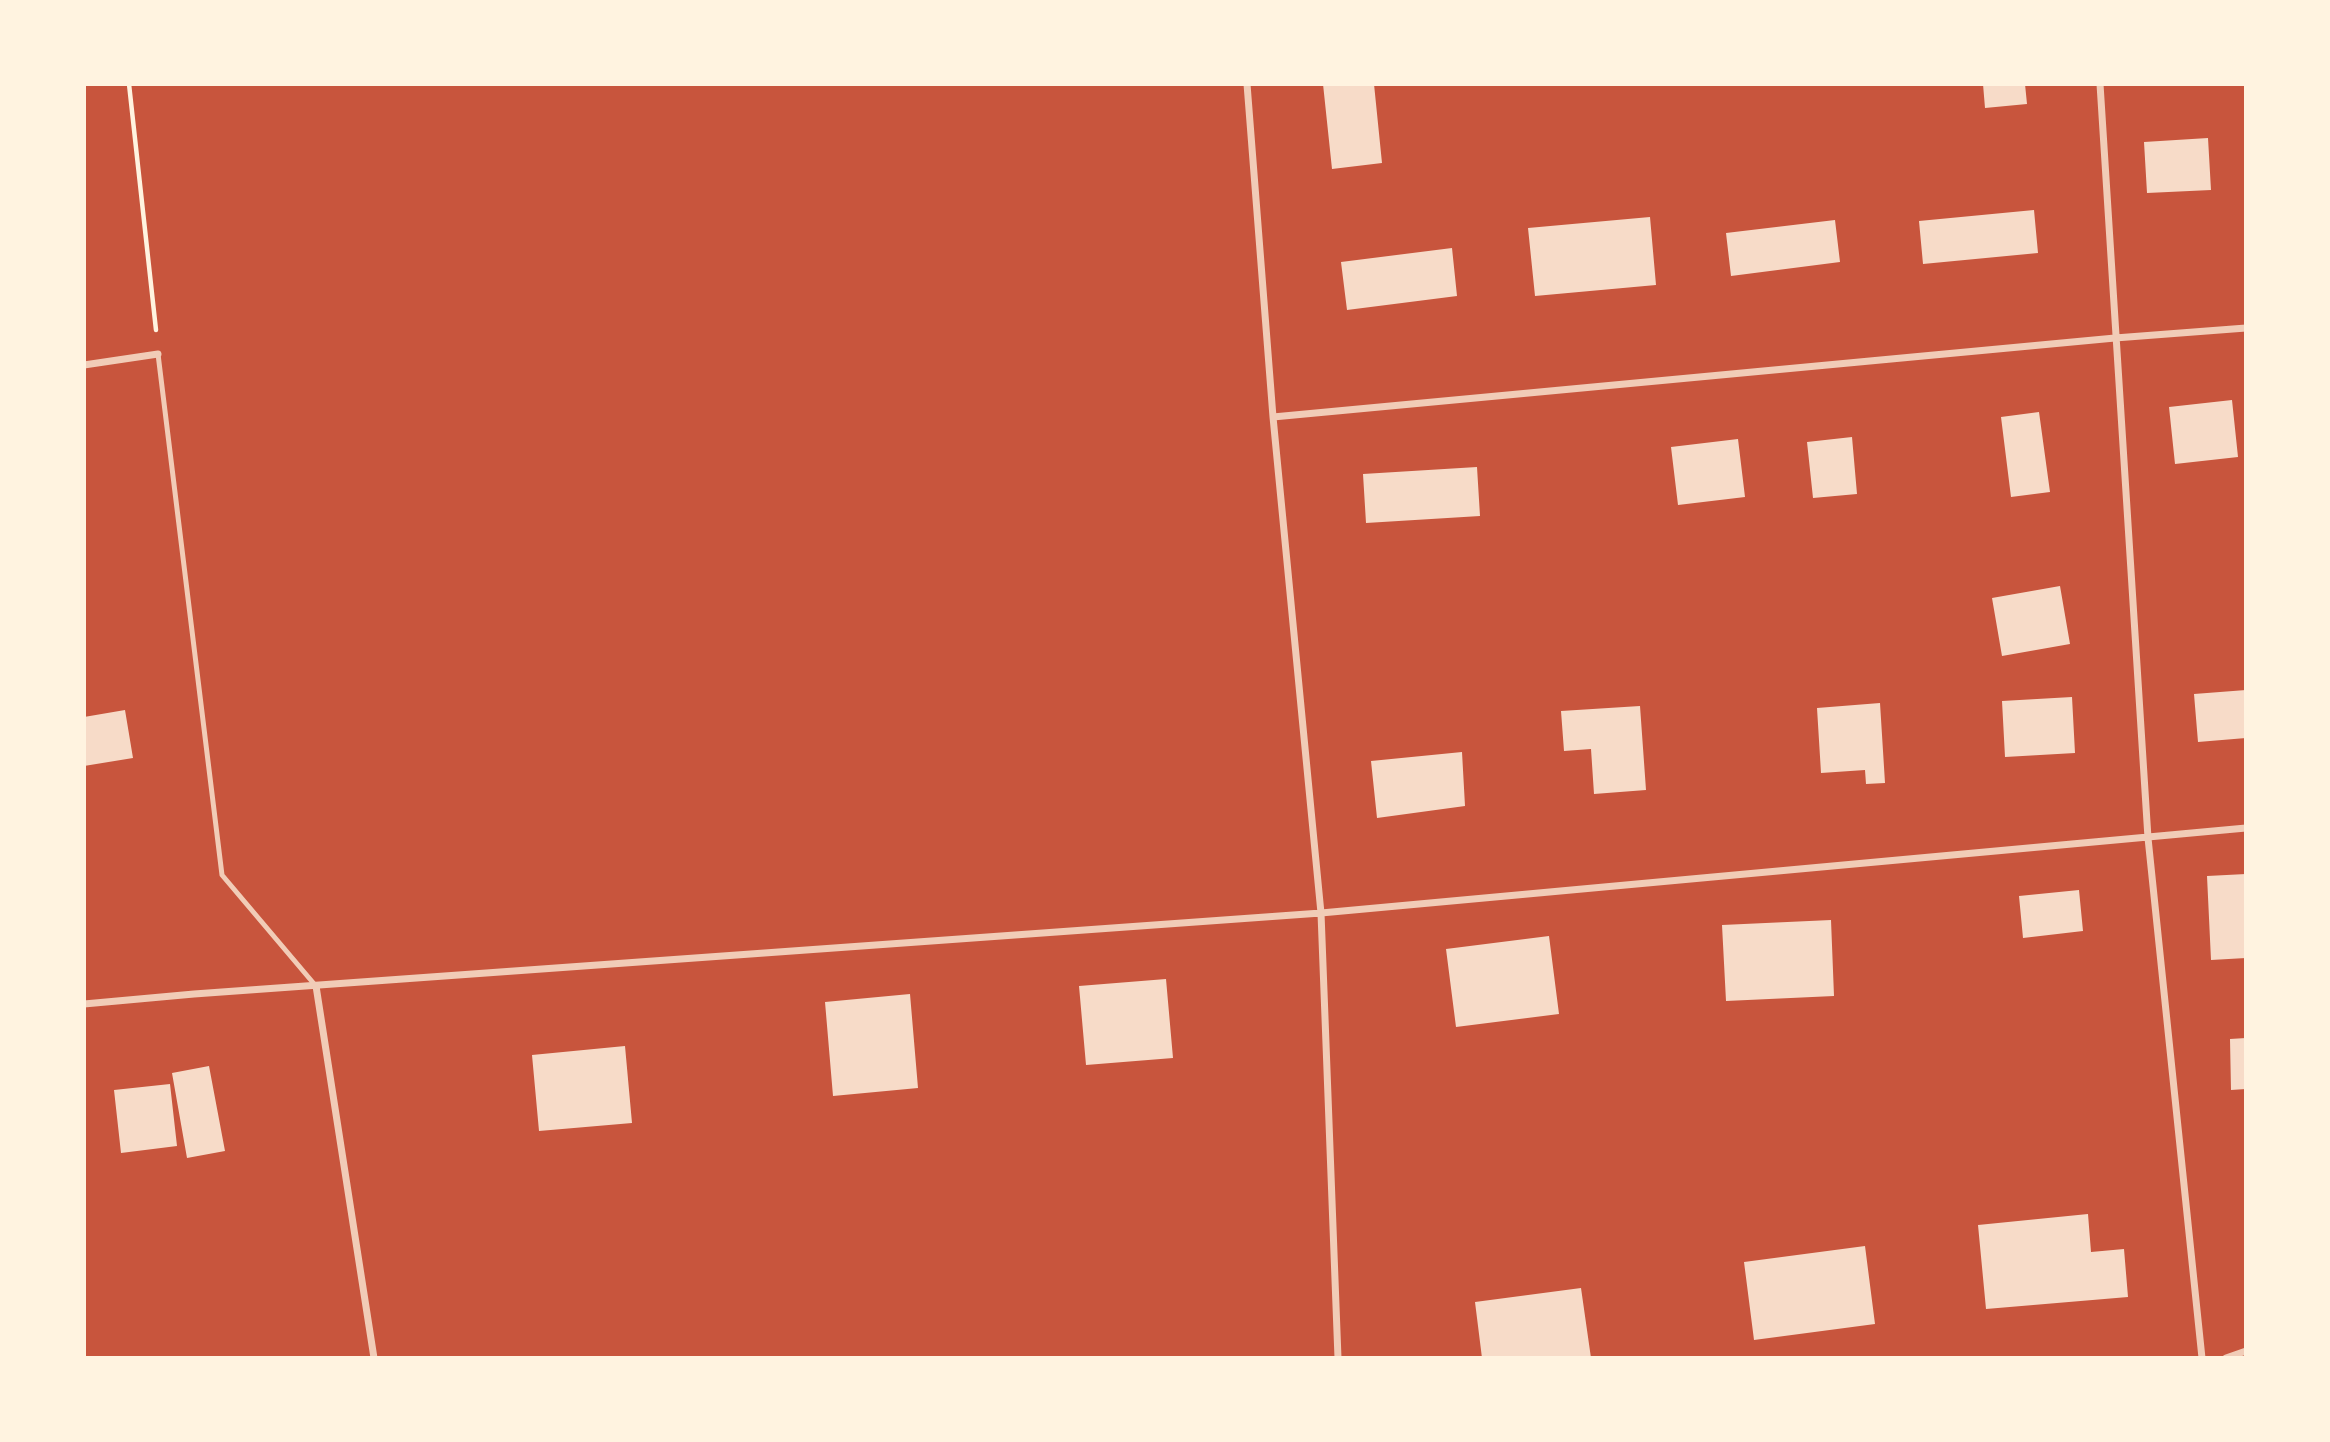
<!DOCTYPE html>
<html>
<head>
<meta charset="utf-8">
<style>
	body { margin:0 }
	#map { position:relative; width:2330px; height:1442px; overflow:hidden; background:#c8553d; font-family:Arial,sans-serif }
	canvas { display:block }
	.frame { position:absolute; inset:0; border:86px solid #fff3e0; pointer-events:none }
</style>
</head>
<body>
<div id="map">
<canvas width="2330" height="1442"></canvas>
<div class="frame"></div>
</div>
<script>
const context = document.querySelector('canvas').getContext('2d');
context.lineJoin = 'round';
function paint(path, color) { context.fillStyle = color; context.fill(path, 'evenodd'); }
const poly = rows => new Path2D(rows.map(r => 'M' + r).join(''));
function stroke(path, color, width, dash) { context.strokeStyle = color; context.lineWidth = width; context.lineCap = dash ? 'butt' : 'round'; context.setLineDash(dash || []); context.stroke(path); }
const building = poly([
	[1323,84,1374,84,1382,163,1332,169],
	[1983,84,2025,84,2027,104,1985,108],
	[2208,138,2211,190,2147,193,2144,142],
	[2034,210,2038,253,1923,264,1919,221],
	[1650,217,1656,285,1535,296,1528,228],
	[1835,220,1840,262,1731,276,1726,233],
	[1452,248,1457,296,1347,310,1341,262],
	[2232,400,2238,457,2175,464,2169,407],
	[2039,412,2050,492,2011,497,2001,417],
	[1852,437,1857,494,1813,498,1807,442],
	[1738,439,1745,497,1678,505,1671,447],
	[1477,467,1480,516,1366,523,1363,474],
	[2060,586,2070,644,2002,656,1992,598],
	[2246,690,2246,738,2198,742,2194,694],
	[2072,697,2075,753,2005,757,2002,701],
	[1880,703,1885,783,1866,784,1865,770,1821,773,1817,708],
	[1640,706,1646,790,1594,794,1591,749,1564,751,1561,711],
	[125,710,133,758,84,766,84,717],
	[1462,752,1465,806,1377,818,1371,761],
	[2246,874,2246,958,2211,960,2207,876],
	[2079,890,2083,931,2023,938,2019,896],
	[1831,920,1834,996,1726,1001,1722,925],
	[1549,936,1559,1014,1456,1027,1446,949],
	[1166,979,1173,1058,1086,1065,1079,986],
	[910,994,918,1088,833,1096,825,1002],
	[2246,1038,2246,1089,2231,1090,2230,1039],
	[625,1046,632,1123,539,1131,532,1055],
	[209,1066,225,1151,187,1158,172,1073],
	[170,1084,177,1146,121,1153,114,1090],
	[2088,1214,2091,1252,2124,1249,2128,1297,1986,1309,1978,1225],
	[1865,1246,1875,1324,1754,1340,1744,1262],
	[1581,1288,1591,1358,1482,1358,1475,1302]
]);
const path = poly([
	[129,84,156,330]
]);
const service = poly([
	[158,354,222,875,315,985]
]);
const minor = poly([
	[1247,84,1273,417,1321,913,1338,1358],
	[2100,84,2148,838,2202,1358],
	[84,365,158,354],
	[1273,417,2115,338,2246,328],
	[316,986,374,1358],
	[84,1004,194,994,1321,913,2246,828],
	[2226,1358,2246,1351]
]);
paint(building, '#f7dbc8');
stroke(path, '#fff3e0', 4.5);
stroke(service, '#f1ccb7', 5);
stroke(minor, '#f1ccb7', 7);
</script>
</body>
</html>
